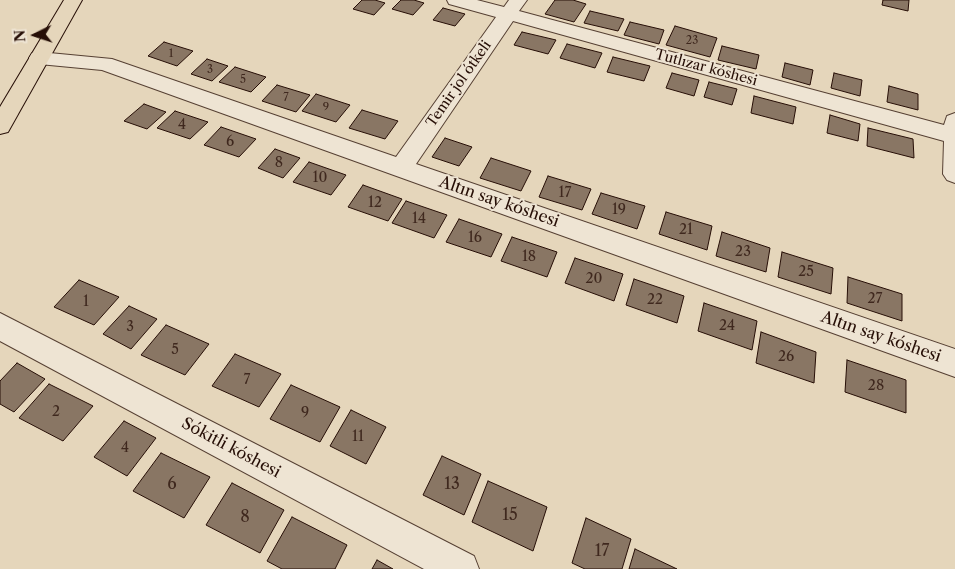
<!DOCTYPE html>
<html>
<head>
<meta charset="utf-8">
<style>
	body { margin:0 }
	#map { position:relative; width:955px; height:569px; overflow:hidden; background:#e5d6bb; font-family:"Libre Caslon Text",serif }
	canvas { display:block }
	.north { position:absolute; left:10px; top:10px; width:50px; height:50px; -webkit-text-stroke:4px #eee4d3; paint-order:stroke; rotate:266deg; font-size:14px; font-weight:700; line-height:20px; text-align:center; color:#260e06 }
	.north::after { content:''; display:block; margin:auto; width:18px; height:22px; background:#260e06; clip-path:polygon(50% 0,100% 100%,50% 72%,0 100%) }
</style>
</head>
<body>
<div id="map">
<canvas width="955" height="569"></canvas>
<div class="north">N</div>
</div>
<script>
const context = document.querySelector('canvas').getContext('2d');
context.lineJoin = 'round';
function paint(path, color) { context.fillStyle = color; context.fill(path, 'evenodd'); }
const poly = rows => new Path2D(rows.map(r => 'M' + r).join(''));
function stroke(path, color, width, dash) { context.strokeStyle = color; context.lineWidth = width; context.lineCap = dash ? 'butt' : 'round'; context.setLineDash(dash || []); context.stroke(path); }
function drawText(font, color, halo, rows, align = 'center') {
  context.font = font + ' "Libre Caslon Text",serif'; context.lineWidth = 4; context.setLineDash([]); context.textBaseline = 'middle'; context.strokeStyle = halo; context.fillStyle = color; for (const [text, x, y, turn = 0] of rows) {
    context.save(); context.translate(x, y); context.rotate((+turn || 0) * Math.PI / 180); context.textAlign = isNaN(turn) ? turn : align; if (halo) context.strokeText(text, 0, 0); context.fillText(text, 0, 0); context.restore();
  }
}
const building = poly([
	[362,0,375,0,385,3,374,15,353,9,362,0],
	[401,0,414,0,424,3,413,15,392,9,401,0],
	[555,0,573,0,586,4,574,22,545,14,555,0],
	[883,0,909,0,908,11,882,5,883,0],
	[443,8,465,14,455,26,433,20,443,8],
	[590,11,624,19,618,31,584,23,590,11],
	[630,22,664,30,659,44,624,35,630,22],
	[675,26,717,38,710,57,666,45,675,26],
	[522,32,556,40,548,54,514,45,522,32],
	[164,42,193,51,177,66,148,56,164,42],
	[567,44,602,53,595,68,560,58,567,44],
	[722,46,759,55,756,69,718,60,722,46],
	[613,57,650,66,644,81,607,72,613,57],
	[207,59,228,66,212,81,191,74,207,59],
	[785,63,813,70,810,85,782,77,785,63],
	[235,67,266,77,251,92,219,82,235,67],
	[672,73,699,80,694,96,666,88,672,73],
	[834,73,862,80,860,96,831,88,834,73],
	[709,82,737,89,732,105,704,97,709,82],
	[277,85,310,95,296,112,262,101,277,85],
	[889,86,918,94,918,110,887,102,889,86],
	[316,94,350,105,336,122,302,111,316,94],
	[754,96,796,107,793,124,751,113,754,96],
	[144,104,166,112,147,129,124,121,144,104],
	[362,110,398,121,385,139,349,128,362,110],
	[175,111,208,122,190,139,157,128,175,111],
	[830,115,860,124,858,141,827,133,830,115],
	[221,127,256,139,239,157,204,145,221,127],
	[868,128,913,139,914,158,867,146,868,128],
	[445,138,472,147,459,166,432,157,445,138],
	[275,149,300,158,283,178,258,168,275,149],
	[491,158,531,171,521,191,480,178,491,158],
	[309,162,346,175,331,195,293,182,309,162],
	[548,176,591,189,582,210,539,197,548,176],
	[363,185,402,199,388,221,348,207,363,185],
	[601,193,645,206,637,229,592,214,601,193],
	[406,201,447,215,434,238,392,223,406,201],
	[666,212,712,226,707,250,659,234,666,212],
	[459,219,502,234,491,257,446,242,459,219],
	[722,232,770,248,766,272,716,256,722,232],
	[512,237,557,252,547,277,501,261,512,237],
	[782,252,833,268,831,294,778,277,782,252],
	[575,258,623,274,614,301,565,283,575,258],
	[848,277,902,294,902,321,847,303,848,277],
	[634,279,684,296,677,323,626,305,634,279],
	[79,280,119,297,94,325,54,307,79,280],
	[704,303,757,321,752,350,698,331,704,303],
	[129,306,157,319,131,349,103,334,129,306],
	[166,325,209,344,185,375,141,355,166,325],
	[761,332,816,352,814,383,756,363,761,332],
	[235,354,281,374,259,407,212,386,235,354],
	[847,360,906,380,906,413,845,392,847,360],
	[17,363,45,379,14,412,0,404,0,381,17,363],
	[49,384,93,406,63,441,19,418,49,384],
	[291,385,340,407,320,442,270,419,291,385],
	[351,410,386,427,366,464,330,446,351,410],
	[124,421,156,438,127,476,94,457,124,421],
	[161,453,210,477,184,518,133,491,161,453],
	[442,456,481,474,464,515,423,495,442,456],
	[488,481,547,507,533,551,472,522,488,481],
	[232,483,284,510,260,553,206,525,232,483],
	[292,517,347,545,335,569,282,569,267,561,292,517],
	[586,518,631,539,622,569,585,569,572,563,586,518],
	[635,549,677,569,629,569,635,549],
	[377,560,393,569,372,569,377,560]
]);
const minor = poly([
	[447,0,477,0,504,7,509,0,527,0,519,11,944,125,947,116,955,113,955,183,947,180,943,174,944,141,513,21,416,164,955,349,955,377,102,70,39,64,32,63,29,58,32,53,39,52,112,59,396,157,496,17,449,4,447,0],
	[0,313,474,556,479,569,424,569,0,341,0,313]
]);
const major = poly([
	[64,0,82,0,8,132,0,134,0,107,64,0]
]);
const farNumbernames = [
	["23",692,41],
	["1",171,54],
	["3",210,70],
	["5",243,80],
	["7",286,98],
	["9",326,108]
];
const farStreetnames = [
	["Tutlızar kóshesi",706,68,15],
	["Temir jol ótkeli",459,84,-55]
];
const numberNames = [
	["4",182,125],
	["6",230,142],
	["8",279,163],
	["10",320,178],
	["17",565,193],
	["12",375,203],
	["19",619,210],
	["14",419,219],
	["21",686,230],
	["16",475,238],
	["23",743,252],
	["18",529,257],
	["25",806,272],
	["20",594,279],
	["27",875,299],
	["22",655,300],
	["1",86,302],
	["24",727,326],
	["3",130,327],
	["5",175,350],
	["26",786,357],
	["7",247,380],
	["28",876,386],
	["2",56,412],
	["9",305,413],
	["11",358,437],
	["4",125,448]
];
const streetNames = [
	["Altın say kóshesi",499,202,19],
	["Altın say kóshesi",881,337,19],
	["Sókitli kóshesi",231,448,28]
];
const nearNumbernames = [
	["6",172,484],
	["13",452,484],
	["15",510,515],
	["8",245,517],
	["17",602,551]
];
paint(building, '#897664');
stroke(building, '#260e06', 1);
stroke(minor, '#564033', 2);
stroke(major, '#260e06', 2);
paint(minor, '#eee4d3');
paint(major, '#e5d6bb');
drawText('11px', '#3f281e', null, farNumbernames);
drawText('14px', '#260e06', '#eee4d3', farStreetnames);
drawText('14px', '#3f281e', null, numberNames);
drawText('16px', '#260e06', '#eee4d3', streetNames);
drawText('16px', '#3f281e', null, nearNumbernames);
</script>
</body>
</html>
